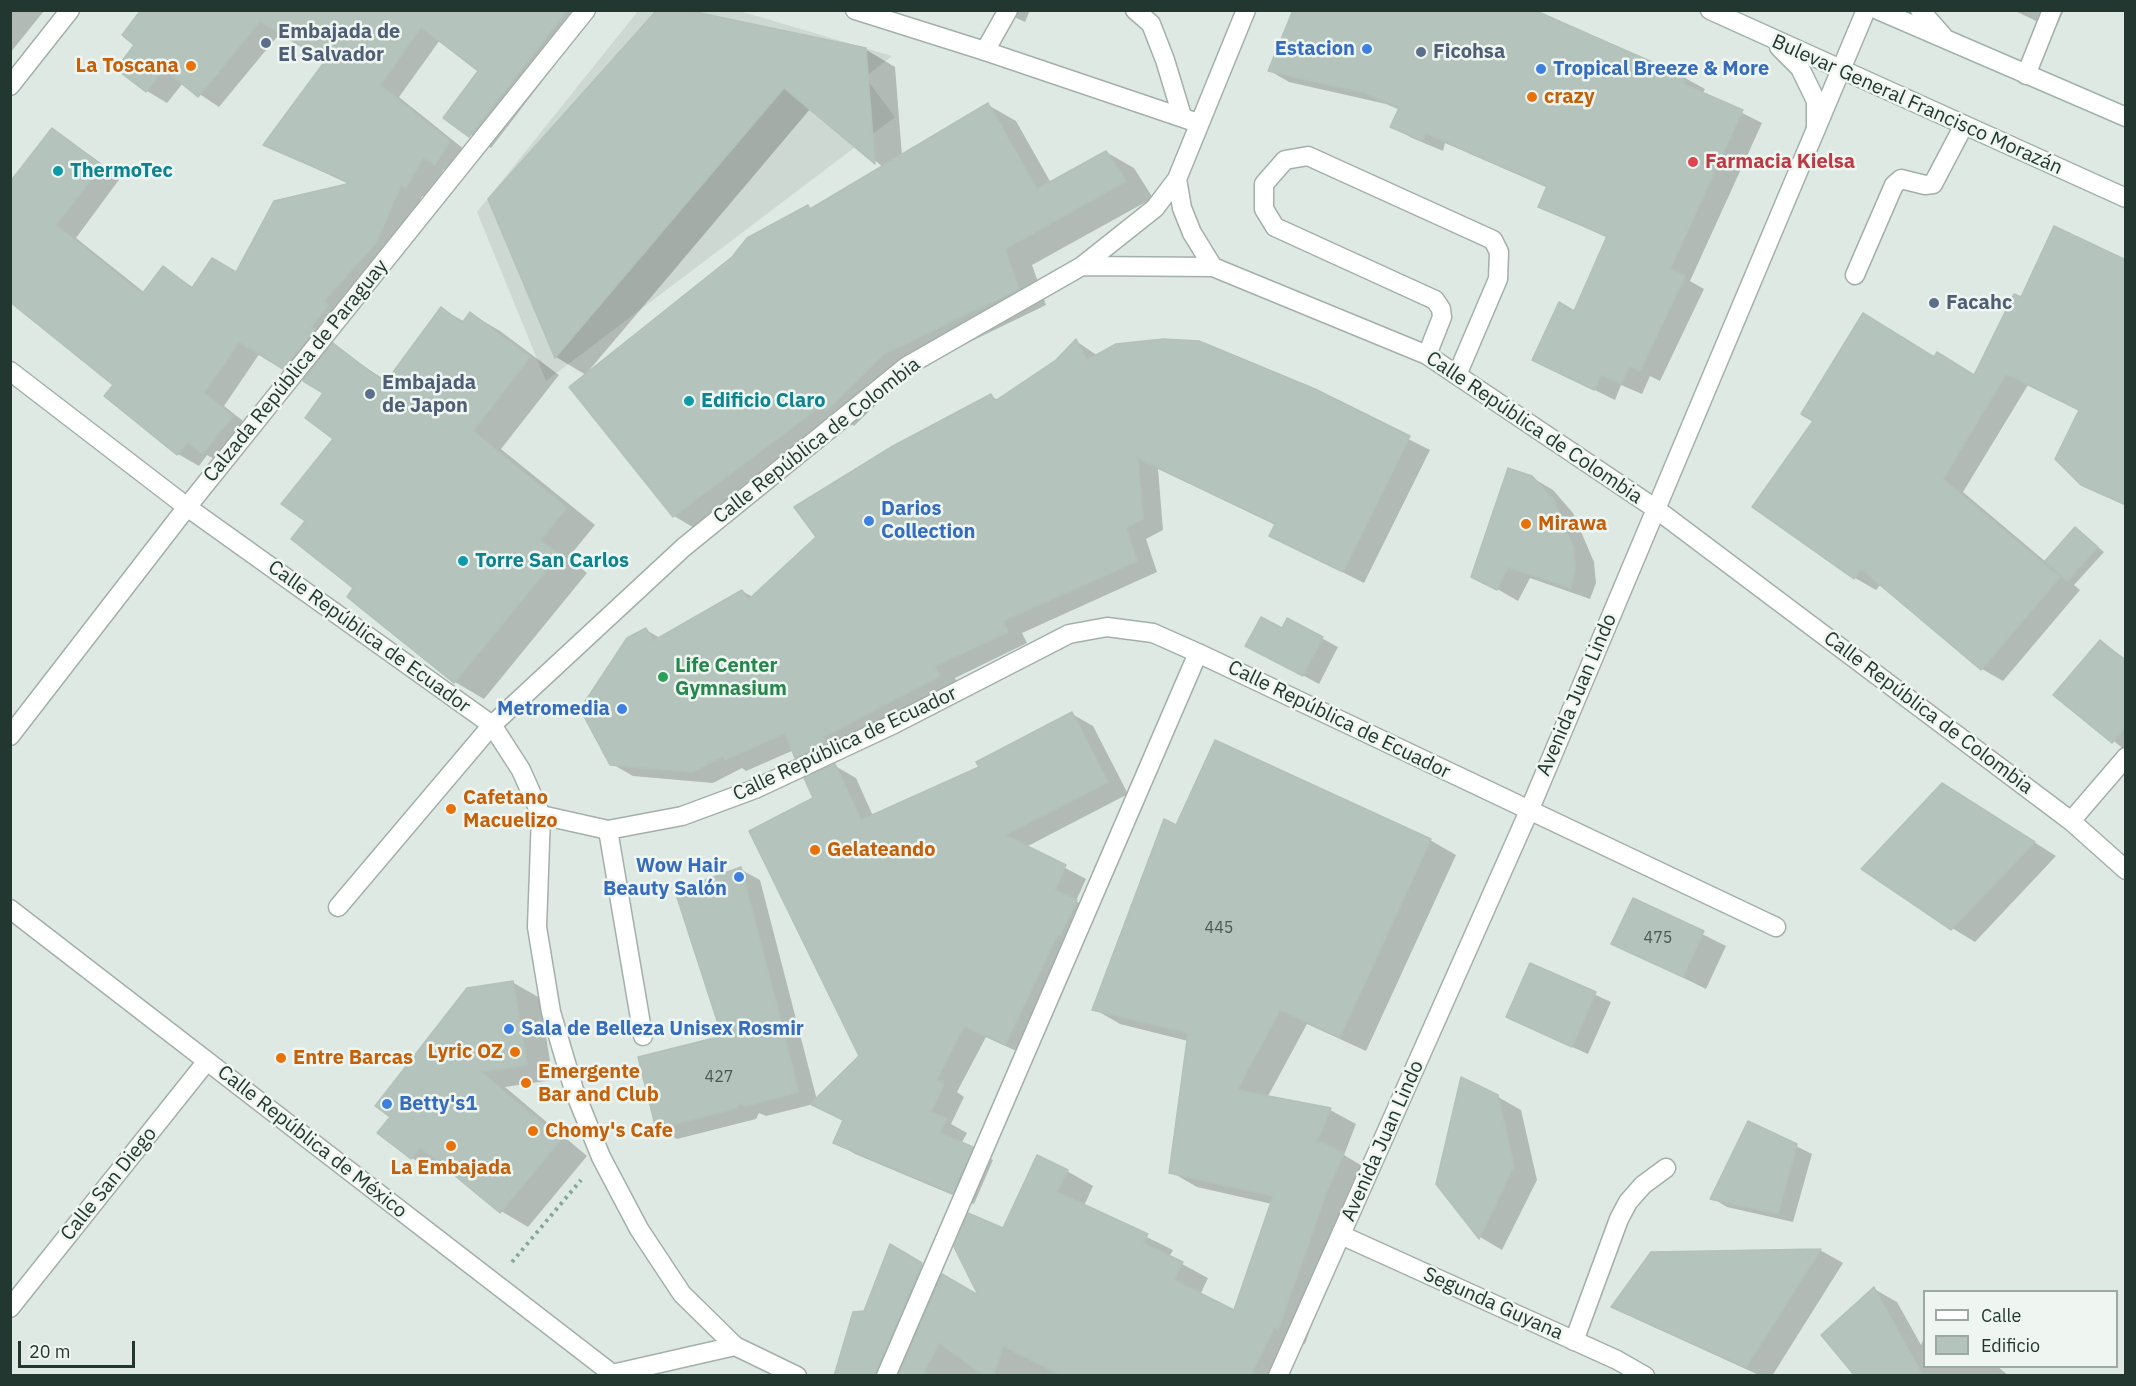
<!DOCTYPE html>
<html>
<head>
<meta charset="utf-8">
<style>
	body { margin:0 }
	#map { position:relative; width:2136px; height:1386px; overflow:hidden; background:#dfe9e4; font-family:"IBM Plex Sans",sans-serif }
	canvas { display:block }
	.frame { position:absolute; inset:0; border:12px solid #223730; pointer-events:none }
	.legend { position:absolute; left:1923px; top:1290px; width:195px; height:78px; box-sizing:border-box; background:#eff6f2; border:2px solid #9daaa4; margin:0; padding:8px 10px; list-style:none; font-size:18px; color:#223730 }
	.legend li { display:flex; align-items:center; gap:12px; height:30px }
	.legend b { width:30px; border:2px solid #9daaa4 }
	.scale { position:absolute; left:18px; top:1341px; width:117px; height:27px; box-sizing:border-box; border:3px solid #223730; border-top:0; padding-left:8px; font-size:18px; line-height:21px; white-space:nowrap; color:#223730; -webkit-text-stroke:4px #eff6f2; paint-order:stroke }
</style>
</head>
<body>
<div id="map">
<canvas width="2136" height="1386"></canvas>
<div class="frame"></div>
<ul class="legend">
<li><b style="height:8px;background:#fff"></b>Calle</li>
<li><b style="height:16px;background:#b4c3bc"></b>Edificio</li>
</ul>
<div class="scale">20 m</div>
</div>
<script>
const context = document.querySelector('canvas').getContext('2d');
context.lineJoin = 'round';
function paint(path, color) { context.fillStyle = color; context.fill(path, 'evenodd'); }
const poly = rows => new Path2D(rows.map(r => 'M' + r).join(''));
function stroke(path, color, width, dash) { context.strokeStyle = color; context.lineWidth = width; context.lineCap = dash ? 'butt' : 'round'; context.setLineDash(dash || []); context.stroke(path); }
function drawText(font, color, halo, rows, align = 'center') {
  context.font = font + ' "IBM Plex Sans",sans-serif'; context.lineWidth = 5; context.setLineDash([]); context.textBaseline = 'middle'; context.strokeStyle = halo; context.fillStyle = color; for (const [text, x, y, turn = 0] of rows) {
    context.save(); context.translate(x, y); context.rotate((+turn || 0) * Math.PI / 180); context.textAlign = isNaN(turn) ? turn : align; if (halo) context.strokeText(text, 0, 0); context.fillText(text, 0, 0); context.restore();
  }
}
const built = poly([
	[638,11,740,11,892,56,865,77,895,117,546,381,477,212]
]);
const shadow = poly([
	[10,10,44,11,10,53],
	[143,10,581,10,591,18,491,148,445,117,480,71,440,40,399,97,470,154,457,176,444,169,427,198,422,196,396,255,330,340,334,343,332,345,388,382,442,309,465,322,471,314,500,331,559,375,501,449,595,525,568,558,587,573,484,699,455,682,349,596,355,587,308,520,335,438,325,393,260,353,224,406,252,428,224,464,207,455,199,466,178,454,106,395,115,384,10,300,53,130,121,177,76,238,145,293,163,268,194,288,236,274,351,185,265,145,327,60,281,32,219,107,183,83,167,103,147,91,137,45],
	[999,10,1030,10,1025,22],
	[2013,10,2064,10,2055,30],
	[865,49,895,67,902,156,988,105,1016,121,1051,183,1106,152,1134,168,1153,198,1032,265,1046,305,912,370,854,426,848,422,701,532,674,516,586,375,556,357,489,199],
	[811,108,883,167,812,209,808,207,586,374],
	[1270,71,1685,78,1705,89,1703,93,1762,123,1690,281,1704,289,1660,381,1650,376,1642,394,1621,385,1615,400,1534,360,1575,313,1608,238,1540,207,1548,188,1445,143,1443,151,1412,138,1392,127,1400,110,1386,104,1289,82],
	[2126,261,2126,506,2082,484,2080,411,2028,385,1963,492,2046,562,2076,529,2104,552,2074,585,2080,590,2003,681,1982,669,1881,584,1876,590,1855,578,1754,506,1935,359,1974,376,2021,299],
	[1076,341,1098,356,1314,391,1430,450,1364,583,1271,536,1276,525,1158,469,1163,530,1146,539,1157,572,1022,633,1027,643,955,678,960,688,817,768,797,757,794,750,746,771,742,768,713,783,633,776,612,764,646,630,660,638,742,591,753,597,991,396,998,400,1057,361],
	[1531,477,1553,490,1573,513,1594,562,1596,583,1590,599,1530,578,1518,601,1492,586],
	[1288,620,1338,647,1319,684,1263,654],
	[2100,642,2126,659,2126,751,2056,694],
	[1072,714,1093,726,1128,794,1026,847,1086,879,1076,901,1097,913,1081,946,1079,945,1027,1056,986,1037,957,1092,964,1097,951,1124,967,1133,961,1144,993,1160,974,1204,855,1154,835,1142,845,1121,814,1104,766,1116,759,1113,756,1119,677,1139,658,1128,724,1037,740,869,760,880,817,1100,861,1057,815,799,835,766,856,778,873,816,981,768],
	[1216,742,1430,840,1456,855,1366,1051,1307,1024,1267,1098,1330,1110,1356,1124,1344,1155,1369,1170,1353,1206,1305,1344,1300,1342,1283,1376,856,1376,866,1313,891,1247,981,1298,1003,1230,1067,1171,1093,1186,1084,1206,1173,1250,1169,1257,1208,1278,1200,1295,1235,1312,1272,1204,1197,1187,1171,1172,1188,1041,1120,1024,1094,1009],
	[1965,798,2056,856,1975,942,1952,928],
	[1634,900,1726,946,1706,989,1613,943],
	[1531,965,1611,1002,1588,1054,1523,1025],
	[512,982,540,998,553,1080,505,1087,587,1156,528,1227,501,1211,445,1166,439,1174,412,1158,380,1133],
	[1498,1097,1521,1110,1537,1180,1502,1250,1480,1237,1438,1184],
	[1796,1146,1812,1154,1793,1222,1727,1207,1712,1198],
	[1820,1250,1843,1263,1772,1376,1761,1376,1636,1319,1614,1306,1652,1254],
	[1874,1289,1897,1302,1921,1345,1924,1338,1924,1366,1997,1366,2009,1376,1857,1376]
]);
const building = poly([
	[141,10,567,10,469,137,443,118,478,71,421,27,380,85,450,141,435,165,423,158,406,188,401,185,376,243,324,301,328,305,311,327,315,330,283,369,239,342,204,393,233,416,202,454,188,442,177,455,104,396,113,385,10,302,10,182,52,128,102,165,56,225,142,294,163,266,192,288,212,258,236,272,274,201,351,183,263,145,325,61,260,21,198,97,164,69,146,92,116,69,134,45,122,35,141,10],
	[657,10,686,10,866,48,875,164,784,88,555,358,488,199,657,10],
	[1293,10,1534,10,1686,77,1683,84,1743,110,1670,269,1685,276,1640,371,1630,366,1621,384,1601,375,1594,390,1532,360,1559,302,1574,311,1607,236,1538,207,1547,186,1425,133,1423,141,1390,127,1399,108,1365,93,1268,71,1293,10],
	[988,103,1037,189,1106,151,1126,181,1005,249,1019,289,884,354,826,411,821,406,673,517,569,387,732,257,747,238,808,205,810,209,988,103],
	[2054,226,2126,260,2126,505,2081,485,2055,459,2079,410,2006,374,1943,479,2060,577,1981,670,1861,569,1854,579,1752,507,1813,421,1801,414,1863,313,1934,357,1937,352,1974,375,2014,294,2021,297,2054,226],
	[441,307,462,323,470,312,530,357,473,431,567,508,540,540,559,555,454,683,347,597,353,588,291,539,305,521,281,504,333,439,305,418,323,393,303,381,333,343,385,383,441,307],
	[1076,339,1087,360,1116,344,1163,339,1199,341,1315,389,1410,436,1343,572,1269,536,1275,524,1138,458,1143,519,1126,528,1137,561,1003,621,1008,632,935,666,940,676,823,737,826,743,795,758,785,733,725,760,723,756,692,772,610,765,580,709,627,638,646,628,653,641,742,590,748,600,816,537,794,507,893,446,991,394,995,401,1056,360,1076,339],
	[1508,468,1532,476,1553,499,1574,549,1575,571,1570,588,1508,567,1497,590,1471,577,1508,468],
	[2075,527,2098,547,2067,581,2045,561,2075,527],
	[1261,617,1282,628,1287,618,1323,637,1303,676,1245,646,1261,617],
	[2100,640,2126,661,2126,726,2112,743,2053,695,2100,640],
	[1072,712,1108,782,1005,835,1066,865,1055,890,1077,900,1060,935,1058,934,1005,1045,964,1026,936,1081,944,1084,931,1112,947,1119,940,1133,973,1147,953,1193,833,1143,843,1120,810,1104,859,1056,749,831,813,798,804,778,835,764,861,820,979,767,976,762,1072,712],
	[1215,740,1431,839,1340,1037,1280,1010,1237,1090,1331,1108,1317,1141,1344,1153,1327,1191,1278,1330,1274,1328,1250,1376,1063,1376,1003,1346,993,1376,985,1376,939,1343,922,1376,898,1376,942,1274,978,1295,954,1247,968,1213,1003,1228,1037,1155,1068,1170,1057,1192,1148,1234,1143,1243,1183,1262,1174,1280,1234,1310,1273,1196,1169,1173,1188,1033,1092,1010,1164,819,1176,825,1215,740],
	[1942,783,2035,842,1951,930,1861,869,1942,783],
	[741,867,799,1092,746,1106,740,1103,737,1108,656,1129,638,1057,722,1036,675,891,741,867],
	[1633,898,1704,931,1683,977,1611,944,1633,898],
	[1530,963,1596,992,1572,1047,1506,1017,1530,963],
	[513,981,527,1065,481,1072,561,1139,500,1213,420,1147,411,1159,377,1133,390,1117,375,1106,467,988,513,981],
	[1461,1077,1498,1095,1514,1166,1479,1239,1436,1184,1461,1077],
	[1748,1121,1797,1144,1778,1214,1710,1199,1748,1121],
	[890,1244,922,1263,875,1376,834,1376,853,1312,864,1311,890,1244],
	[1821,1249,1746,1367,1611,1307,1651,1252,1821,1249],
	[1874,1287,1923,1376,1855,1376,1821,1335,1874,1287]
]);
const path = poly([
	[512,1262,581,1180]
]);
const service = poly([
	[1135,10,1151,24,1165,60,1182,116],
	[985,51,1008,10],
	[2026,75,2052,10],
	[1855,275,1894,185,1901,179,1925,185,1933,184,1964,125],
	[1427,355,1442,317,1441,309,1435,300,1275,227,1264,209,1264,184,1285,160,1308,156,1493,240,1499,252,1498,279,1457,375],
	[608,830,643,1036],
	[338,907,492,725],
	[1574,1341,1619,1219,1628,1202,1643,1185,1666,1168]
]);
const minor = poly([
	[855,10,985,51,1198,123],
	[10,86,70,10],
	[1177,179,1182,208,1192,233,1213,267],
	[1082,266,1155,208,1177,179,1246,10],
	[10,371,187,507,492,725,521,770,541,815,537,927,551,1012,574,1090,601,1157,639,1229,682,1294,735,1346,797,1376],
	[492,725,684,547,907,366,1082,266,1213,267,1427,355,1656,509,2071,821,2126,870],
	[10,736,187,507,586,10],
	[541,815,608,830,682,816,755,789,894,724,1069,634,1107,627,1153,633,1198,653,1776,927],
	[2071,821,2126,757],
	[10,909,615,1376],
	[1341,1235,1617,1360,1645,1376],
	[10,1308,207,1061],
	[612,1374,735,1346],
	[886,1376,1198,653]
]);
const tertiary = poly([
	[1278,1376,1529,811,1866,10]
]);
const secondary = poly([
	[1710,10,2126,198],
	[1878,10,2126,117],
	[1920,10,1943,36],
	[1779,47,1800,68,1816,101,1816,129]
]);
const markers = [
	[266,43,6,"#5c6f8a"],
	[1367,49,6,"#3f7fe0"],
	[1421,52,6,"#5c6f8a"],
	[191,66,6,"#e8710a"],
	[1541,69,6,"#3f7fe0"],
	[1532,97,6,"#e8710a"],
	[1693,162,6,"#e0444e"],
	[58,171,6,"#0f9aa8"],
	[1934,303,6,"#5c6f8a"],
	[370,394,6,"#5c6f8a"],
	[689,401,6,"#0f9aa8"],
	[869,521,6,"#3f7fe0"],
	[1526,524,6,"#e8710a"],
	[463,561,6,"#0f9aa8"],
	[663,677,6,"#2e9e5b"],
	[622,709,6,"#3f7fe0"],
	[451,809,6,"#e8710a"],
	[815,850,6,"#e8710a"],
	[739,877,6,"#3f7fe0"],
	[509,1029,6,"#3f7fe0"],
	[515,1052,6,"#e8710a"],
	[281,1058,6,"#e8710a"],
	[526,1083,6,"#e8710a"],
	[387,1104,6,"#3f7fe0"],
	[533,1131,6,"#e8710a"],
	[451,1146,6,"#e8710a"]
];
const numberNames = [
	["445",1219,928],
	["475",1658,938],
	["427",719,1077]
];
const serviceNames = [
	["Embajada de",278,32],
	["El Salvador",278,55],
	["Ficohsa",1433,52],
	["Facahc",1946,303],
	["Embajada",382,383],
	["de Japon",382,406]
];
const shopNames = [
	["Estacion",1355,49,"right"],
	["Tropical Breeze & More",1553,69],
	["Darios",881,509],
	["Collection",881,532],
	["Metromedia",610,709,"right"],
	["Wow Hair",727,866,"right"],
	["Beauty Salón",727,889,"right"],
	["Sala de Belleza Unisex Rosmir",521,1029],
	["Betty's1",399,1104]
];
const foodNames = [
	["La Toscana",179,66,"right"],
	["crazy",1544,97],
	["Mirawa",1538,524],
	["Cafetano",463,798],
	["Macuelizo",463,821],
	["Gelateando",827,850],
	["Lyric OZ",503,1052,"right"],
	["Entre Barcas",293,1058],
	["Emergente",538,1072],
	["Bar and Club",538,1095],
	["Chomy's Cafe",545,1131],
	["La Embajada",451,1168,"center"]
];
const streetNames = [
	["Bulevar General Francisco Morazán",1917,105,24],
	["Calzada República de Paraguay",296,371,-51],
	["Calle República de Colombia",1534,428,34],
	["Calle República de Colombia",817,441,-38],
	["Calle República de Ecuador",369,637,36],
	["Avenida Juan Lindo",1577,695,-67],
	["Calle República de Colombia",1928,713,37],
	["Calle República de Ecuador",1339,720,26],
	["Calle República de Ecuador",845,744,-25],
	["Avenida Juan Lindo",1383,1141,-66],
	["Calle República de México",312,1142,38],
	["Calle San Diego",109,1184,-51],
	["Segunda Guyana",1493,1304,24]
];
const healthNames = [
	["Farmacia Kielsa",1705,162]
];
const cultureNames = [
	["ThermoTec",70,171],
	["Edificio Claro",701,401],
	["Torre San Carlos",475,561]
];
const leisureNames = [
	["Life Center",675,666],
	["Gymnasium",675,689]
];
paint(built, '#cdd8d2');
paint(shadow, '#0003');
paint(building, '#b4c3bc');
stroke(building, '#b2c1ba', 1.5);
stroke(service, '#a3b0aa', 21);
stroke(minor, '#a3b0aa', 21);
stroke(tertiary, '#a3b0aa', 21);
stroke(secondary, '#9fb3ab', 21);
stroke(path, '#82a99a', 4, [3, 4.5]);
stroke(service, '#fff', 18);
stroke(minor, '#fff', 18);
stroke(tertiary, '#fff', 18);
stroke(secondary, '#fff', 18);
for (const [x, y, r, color] of markers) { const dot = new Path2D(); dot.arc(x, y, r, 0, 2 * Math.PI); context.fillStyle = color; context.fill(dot); stroke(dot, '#eff6f2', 2); }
drawText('16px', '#465a53', null, numberNames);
drawText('bold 20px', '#4e5e75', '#eff6f2', serviceNames, 'left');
drawText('bold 20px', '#366cbe', '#eff6f2', shopNames, 'left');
drawText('bold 20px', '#c56008', '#eff6f2', foodNames, 'left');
drawText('20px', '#223730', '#eff6f2', streetNames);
drawText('bold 20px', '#be3a42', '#eff6f2', healthNames, 'left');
drawText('bold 20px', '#0d838f', '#eff6f2', cultureNames, 'left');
drawText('bold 20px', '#27864d', '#eff6f2', leisureNames, 'left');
</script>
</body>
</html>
